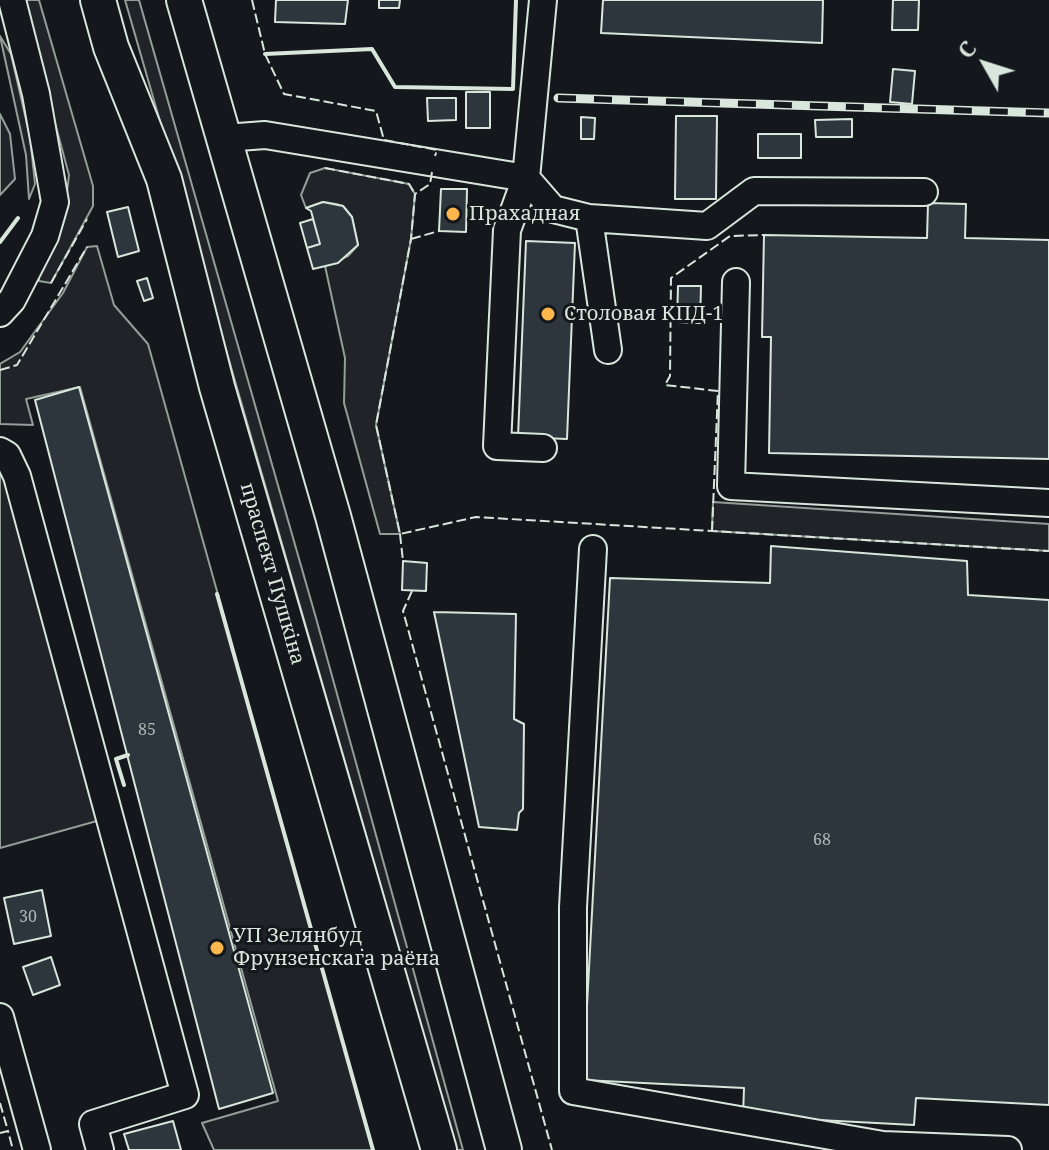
<!DOCTYPE html>
<html>
<head>
<meta charset="utf-8">
<style>
	body { margin:0 }
	#map { position:relative; width:1049px; height:1150px; overflow:hidden; background:#14181c; font-family:"Noto Serif",serif }
	canvas { display:block }
	.north { position:absolute; left:945px; top:24px; width:80px; height:80px; -webkit-text-stroke:6px #14181c; paint-order:stroke; rotate:309deg; font-size:22px; font-weight:700; line-height:32px; text-align:center; color:#d8e6dc }
	.north::after { content:''; display:block; margin:auto; width:28px; height:36px; background:#d8e6dc; clip-path:polygon(50% 0,100% 100%,50% 72%,0 100%) }
</style>
</head>
<body>
<div id="map">
<canvas width="1049" height="1150"></canvas>
<div class="north">С</div>
</div>
<script>
const context = document.querySelector('canvas').getContext('2d');
context.lineJoin = 'round';
function paint(path, color) { context.fillStyle = color; context.fill(path, 'evenodd'); }
const poly = rows => new Path2D(rows.map(r => 'M' + r).join(''));
function stroke(path, color, width, dash) { context.strokeStyle = color; context.lineWidth = width; context.lineCap = dash ? 'butt' : 'round'; context.setLineDash(dash || []); context.stroke(path); }
function drawText(font, color, halo, rows, align = 'center') {
  context.font = font + ' "Noto Serif",serif'; context.lineWidth = 6; context.setLineDash([]); context.textBaseline = 'middle'; context.strokeStyle = halo; context.fillStyle = color; for (const [text, x, y, turn = 0] of rows) {
    context.save(); context.translate(x, y); context.rotate((+turn || 0) * Math.PI / 180); context.textAlign = isNaN(turn) ? turn : align; if (halo) context.strokeText(text, 0, 0); context.fillText(text, 0, 0); context.restore();
  }
}
const green = poly([
	[22,0,39,0,93,186,93,206,51,283,39,281,39,275,66,201,69,175,22,0],
	[125,0,139,0,145,21,316,618,463,1150,452,1150,384,897,125,0],
	[0,36,11,54,30,137,35,184,29,199,26,155,0,36],
	[0,114,10,134,15,179,0,195,0,114],
	[325,168,409,184,415,194,411,239,376,425,400,534,380,534,344,403,345,358,325,266,348,256,358,245,352,217,343,206,336,204,323,202,306,208,301,195,310,173,325,168],
	[97,246,114,305,148,344,373,1150,214,1150,202,1123,278,1101,80,387,26,399,33,425,0,424,0,364,20,352,63,293,87,247,97,246],
	[0,462,104,819,0,848,0,462],
	[713,502,1049,524,1049,551,712,531,713,502]
]);
const building = poly([
	[276,0,348,0,345,24,275,22,276,0],
	[379,0,400,0,399,8,379,8,379,0],
	[603,0,823,0,822,43,601,33,603,0],
	[893,0,919,0,918,30,892,30,893,0],
	[893,69,915,71,912,104,890,102,893,69],
	[466,92,490,92,490,128,466,128,466,92],
	[427,98,456,98,456,120,428,121,427,98],
	[676,116,717,116,716,199,675,199,676,116],
	[581,117,595,118,594,139,581,139,581,117],
	[852,119,852,137,816,137,815,120,852,119],
	[758,134,801,134,801,158,758,158,758,134],
	[441,189,467,189,466,232,439,231,441,189],
	[323,202,343,206,352,217,358,245,338,263,313,269,307,248,320,244,311,211,306,208,323,202],
	[928,203,966,204,965,238,1049,240,1049,459,769,453,771,337,762,337,764,235,927,238,928,203],
	[128,207,139,251,118,257,107,212,128,207],
	[313,219,320,244,307,248,300,223,313,219],
	[526,241,575,243,567,439,518,437,526,241],
	[147,278,153,298,144,301,137,281,147,278],
	[678,286,701,286,700,323,677,322,678,286],
	[79,387,273,1093,219,1109,35,400,79,387],
	[771,546,967,561,968,595,1049,600,1049,1105,916,1098,914,1125,743,1116,744,1088,583,1080,610,578,770,583,771,546],
	[403,561,427,563,426,591,402,590,403,561],
	[434,612,516,614,514,719,524,724,523,809,519,813,517,830,479,827,434,612],
	[42,890,51,936,14,944,4,898,42,890],
	[51,957,60,985,33,995,23,967,51,957],
	[173,1121,181,1150,129,1150,124,1134,173,1121]
]);
const minor = poly([
	[225,138,265,135,526,178,543,0],
	[589,218,608,350],
	[736,282,731,486,1049,503],
	[0,313,12,300,45,236,55,202,36,94,12,0],
	[543,448,497,446,507,230,526,178,553,209,589,218,707,226,754,191,924,192],
	[0,451,7,455,17,476,185,1095,93,1124,100,1150],
	[593,549,573,907,573,1091,883,1145,1008,1150],
	[0,1017,37,1150]
]);
const major = poly([
	[98,0,111,47,164,179,217,387,439,1150],
	[184,0,333,516,504,1150]
]);
const rail = poly([
	[558,98,1049,113]
]);
const fence = poly([
	[252,0,265,54,284,94,376,111,384,140,437,150,435,156],
	[325,168,409,184,415,194],
	[432,172,430,184,415,194,411,239,376,425,400,534,476,517,1049,551],
	[411,239,439,231],
	[51,283,87,219],
	[0,370,17,365,87,247],
	[712,531,718,391,665,385,670,376,671,278,730,236,764,235],
	[400,534,403,561],
	[412,591,403,611,552,1150],
	[0,1103,8,1131],
	[0,1133,8,1131,13,1150]
]);
const wall = poly([
	[265,54,372,49,395,87,513,89,516,0],
	[0,242,18,218],
	[217,594,373,1150],
	[124,785,116,759,128,755]
]);
const markers = [
	[453,214,8,"#ffb74d"],
	[548,314,8,"#ffb74d"],
	[217,948,8,"#ffb74d"]
];
const numberNames = [
	["85",147,730],
	["68",822,840],
	["30",28,917]
];
const poiNames = [
	["Прахадная",469,214],
	["Столовая КПД-1",564,314],
	["УП Зелянбуд",233,936],
	["Фрунзенскага раёна",233,959]
];
const streetNames = [
	["праспект Пушкіна",272,574,74]
];
paint(green, '#202428');
stroke(green, '#939e99', 2);
paint(building, '#2c363c');
stroke(building, '#d8e6dc', 2);
stroke(minor, '#d8e6dc', 30);
stroke(major, '#d8e6dc', 38);
stroke(minor, '#14181c', 26);
stroke(major, '#14181c', 34);
stroke(rail, '#d8e6dc', 9);
stroke(rail, '#14181c', 6, [18]);
stroke(fence, '#d8e6dc', 2, [10, 4]);
stroke(wall, '#d8e6dc', 4);
for (const [x, y, r, color] of markers) { const dot = new Path2D(); dot.arc(x, y, r, 0, 2 * Math.PI); context.fillStyle = color; context.fill(dot); stroke(dot, '#14181c', 3); }
drawText('16px', '#adbab4', null, numberNames);
drawText('20px', '#d8e6dc', '#14181c', poiNames, 'left');
drawText('20px', '#d8e6dc', '#14181c', streetNames);
</script>
</body>
</html>
